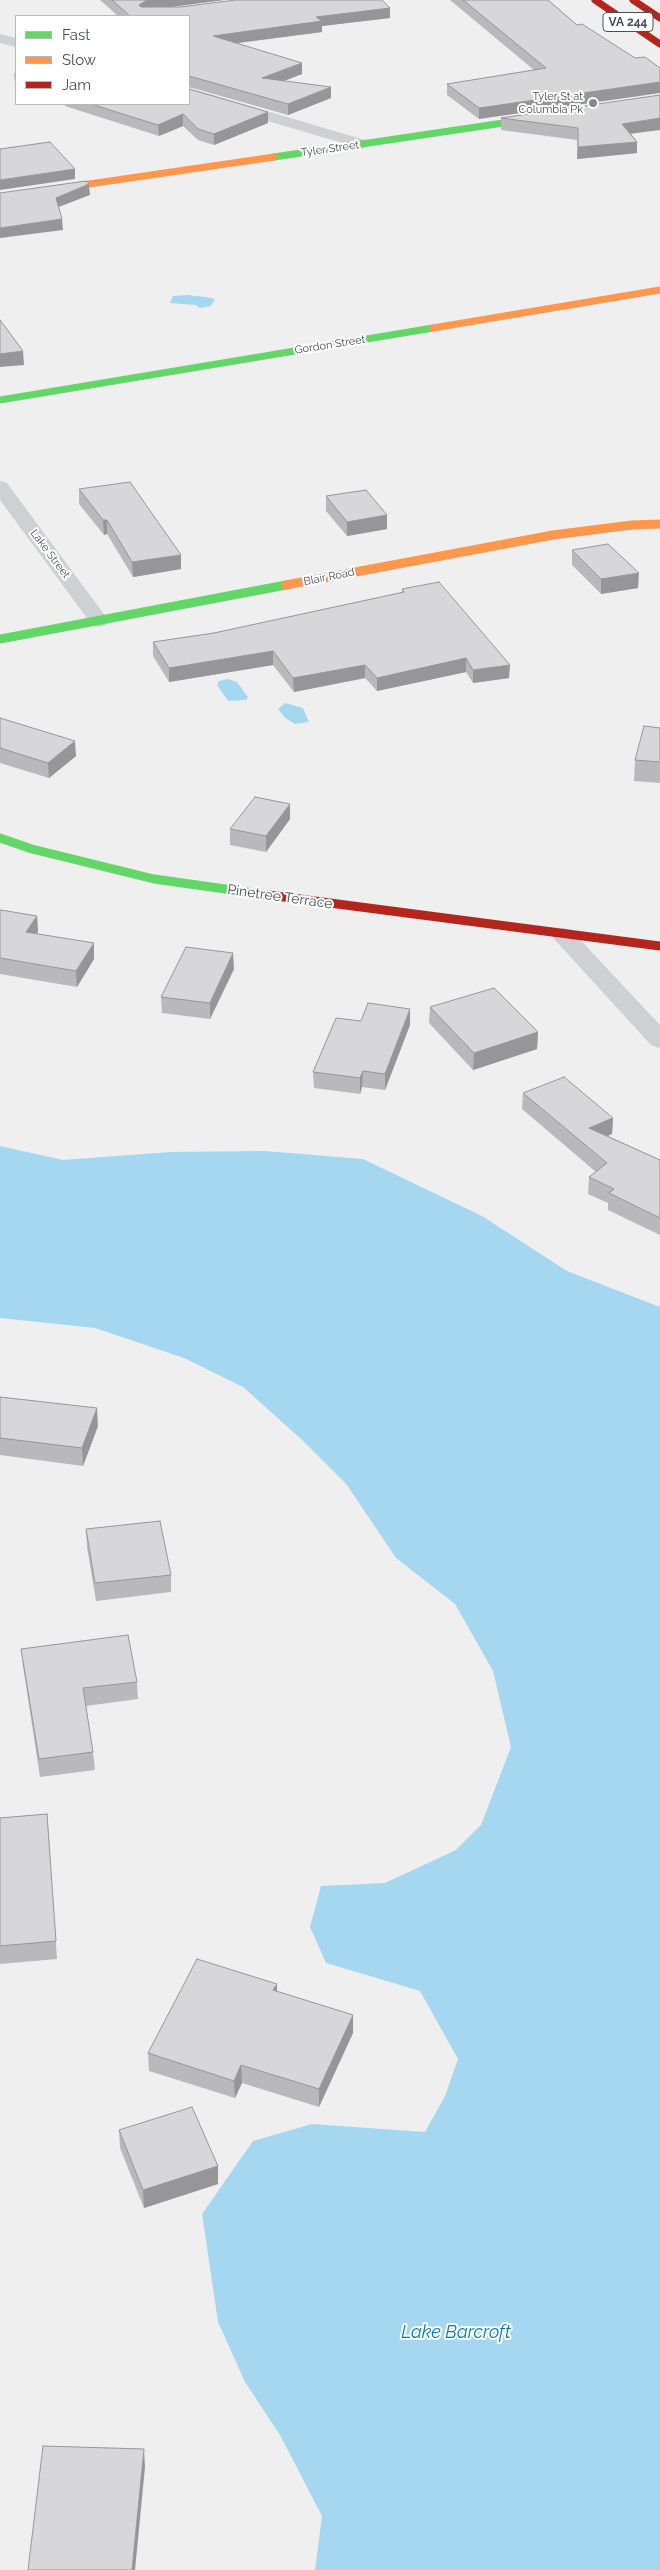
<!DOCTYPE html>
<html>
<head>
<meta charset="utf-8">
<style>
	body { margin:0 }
	#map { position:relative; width:660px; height:2570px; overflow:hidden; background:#f0efef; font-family:Raleway,sans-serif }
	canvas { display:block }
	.legend { position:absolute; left:15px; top:15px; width:175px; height:90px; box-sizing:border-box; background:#fff; border:1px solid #b5b9be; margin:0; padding:6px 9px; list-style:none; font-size:15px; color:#464f5d }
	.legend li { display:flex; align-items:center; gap:10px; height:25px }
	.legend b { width:25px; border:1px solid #b5b9be }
</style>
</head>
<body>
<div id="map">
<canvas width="660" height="2570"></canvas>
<ul class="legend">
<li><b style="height:6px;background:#63d668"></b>Fast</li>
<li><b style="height:6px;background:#ff974d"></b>Slow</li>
<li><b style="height:6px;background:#b3261e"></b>Jam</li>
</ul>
</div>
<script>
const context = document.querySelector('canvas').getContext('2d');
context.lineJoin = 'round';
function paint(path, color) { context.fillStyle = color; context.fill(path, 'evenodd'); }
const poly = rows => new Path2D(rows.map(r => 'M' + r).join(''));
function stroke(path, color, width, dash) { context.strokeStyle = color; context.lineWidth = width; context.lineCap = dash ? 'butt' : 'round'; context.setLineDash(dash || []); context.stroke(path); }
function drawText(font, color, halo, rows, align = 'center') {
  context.font = font + ' Raleway,sans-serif'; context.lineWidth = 4; context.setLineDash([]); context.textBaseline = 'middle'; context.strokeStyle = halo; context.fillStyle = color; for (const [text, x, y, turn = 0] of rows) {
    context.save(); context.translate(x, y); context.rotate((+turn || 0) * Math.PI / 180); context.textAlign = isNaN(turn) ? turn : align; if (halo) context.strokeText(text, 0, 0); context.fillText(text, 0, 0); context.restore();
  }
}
const water = poly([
	[187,295,206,297,215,299,211,306,200,308,195,305,170,303,173,296],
	[228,679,237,682,248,697,246,700,228,701,217,685,219,681],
	[285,703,303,708,309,722,295,724,285,718,278,709],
	[0,1146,63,1160,171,1152,265,1151,363,1159,482,1216,567,1271,660,1307,660,2570,315,2570,322,2516,280,2435,245,2382,218,2322,202,2214,253,2141,312,2124,425,2132,445,2096,458,2059,420,1991,326,1963,310,1927,321,1886,385,1883,456,1850,481,1825,511,1747,493,1671,455,1604,396,1558,347,1485,300,1438,243,1387,184,1358,95,1328,0,1318]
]);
const street = poly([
	[0,34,16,38,16,47,0,43,0,34],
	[189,88,368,141,370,144,362,149,356,147,189,98,189,88],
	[0,481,7,483,106,617,109,621,106,625,99,627,92,625,0,500,0,481],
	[563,928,571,930,660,1025,660,1048,651,1045,555,940,551,935,555,930,563,928]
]);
const fastFar1 = poly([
	[274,157,537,118],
	[0,400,433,328]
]);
const fast = poly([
	[0,639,286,585],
	[0,838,32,849,154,879,261,894]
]);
const slowFar1 = poly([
	[0,197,274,157],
	[433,328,660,290]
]);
const slow = poly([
	[286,585,553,535,632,525,660,524]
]);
const jamFar1 = poly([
	[595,0,660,44],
	[633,0,660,18]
]);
const jam = poly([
	[261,894,660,946]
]);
const wall = poly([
	[100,0,224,0,168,7,390,8,390,18,322,26,322,32,238,43,302,74,283,81,331,98,288,115,189,87,189,16,118,16],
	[450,0,548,0,577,25,635,58,479,119,447,95,447,84,534,70],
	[16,72,16,84,15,84,14,73],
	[65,104,189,104,268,123,214,145,198,140,183,126,159,136,65,106],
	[501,118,631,134,637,142,637,153,577,159,577,140,501,130],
	[79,489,181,555,181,569,133,577,107,534,104,535,79,504],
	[326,496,387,515,387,529,347,536,326,511],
	[572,550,638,588,601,594,572,565],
	[402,589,509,678,473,683,466,672,377,691,365,678,294,692,273,665,169,682,153,656,153,642,214,633,402,593],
	[0,718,76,756,49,778,0,763],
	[660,728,660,783,634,781,635,760],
	[290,804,290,819,266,852,230,845,230,829],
	[0,911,37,916,38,932,36,934,94,943,94,959,77,987,0,974],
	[234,969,210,1019,162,1013,161,997],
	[430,1007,538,1032,537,1049,473,1070,429,1023],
	[361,1021,410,1025,385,1090,362,1087,360,1094,314,1088,313,1072],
	[523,1093,613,1118,612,1134,608,1136,660,1160,660,1235,608,1210,608,1203,588,1194,589,1177,596,1172,522,1109],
	[0,1397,98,1426,83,1466,0,1455],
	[86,1529,171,1575,171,1592,96,1601,87,1547],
	[21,1649,137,1682,138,1699,86,1706,93,1752,95,1770,40,1777,23,1666],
	[47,1814,57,1959,0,1964,0,1818],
	[277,1991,353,2033,319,2107,242,2083,235,2098,149,2071,148,2053],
	[119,2130,218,2166,218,2184,144,2208,120,2148]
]);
const shadedWall = poly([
	[147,0,224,0,148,10,139,16,139,5],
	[390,8,390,18,322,26,322,32,214,46,213,36,316,17],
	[302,63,302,74,263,89,262,78],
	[660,82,660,93,479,119,479,108],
	[331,87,331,98,288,115,288,104],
	[268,112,268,123,214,145,214,134],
	[183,114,183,126,159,136,158,125],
	[660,118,660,130,621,135,622,124],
	[637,142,637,153,577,159,578,147],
	[75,169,75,179,0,190,0,180],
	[89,184,90,195,56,208,56,198],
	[62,219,63,230,0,238,0,228],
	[23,351,24,365,0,367,0,354],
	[387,515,387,529,347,536,347,522],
	[103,520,107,520,107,534,104,535],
	[181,555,181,569,133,577,132,562],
	[639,573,638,588,601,594,601,579],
	[273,651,273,665,169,682,169,668],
	[466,658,466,672,377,691,377,678],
	[365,665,365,678,294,692,293,678],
	[510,665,509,678,473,683,473,670],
	[75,741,76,756,49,778,48,763],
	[290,804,290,819,266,852,266,836],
	[37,916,38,932,27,948,26,932],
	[94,943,94,959,77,987,76,971],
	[233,953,234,969,210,1019,210,1003],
	[410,1009,410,1025,385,1090,385,1074],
	[538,1032,537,1049,473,1070,474,1053],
	[363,1071,362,1087,360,1094,360,1078],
	[613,1118,612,1134,588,1144,589,1128],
	[97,1408,98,1426,83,1466,82,1448],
	[277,1984,277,2001,273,1990],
	[353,2015,353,2033,319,2107,319,2089],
	[241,2065,242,2083,235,2098,234,2081],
	[218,2166,218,2184,144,2208,143,2190],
	[144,2449,145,2467,135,2570,132,2570]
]);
const building = poly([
	[112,0,147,0,139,5,141,7,180,7,236,0,382,0,390,8,316,17,322,21,213,36,302,63,262,78,331,87,288,104,189,76,189,16,130,16,112,0],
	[463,0,548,0,577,25,582,24,635,58,645,57,660,68,660,82,479,108,447,84,546,68,463,0],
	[189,89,268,112,214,134,198,129,183,114,158,125,91,104,189,104,189,89],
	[660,95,660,118,622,124,637,142,578,147,578,128,501,118,660,95],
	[50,142,75,169,0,180,0,149,50,142],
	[86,181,89,184,56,198,62,219,0,228,0,193,86,181],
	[0,320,23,351,0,354,0,320],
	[130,482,181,555,132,562,107,520,103,520,79,489,130,482],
	[366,490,387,515,347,522,326,496,366,490],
	[608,544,639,573,601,579,572,550,608,544],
	[439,582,510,665,473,670,466,658,377,678,365,665,293,678,273,651,169,668,153,642,214,633,404,592,402,589,439,582],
	[0,718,75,741,48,763,0,748,0,718],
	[644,726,660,728,660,762,635,760,644,726],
	[255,797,290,804,266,836,230,829,255,797],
	[1,910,37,916,26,932,94,943,76,971,0,958,0,911,1,910],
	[186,947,233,953,210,1003,161,997,186,947],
	[494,988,538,1032,474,1053,430,1007,494,988],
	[368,1003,410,1009,385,1074,363,1071,360,1078,313,1072,336,1018,361,1021,368,1003],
	[564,1077,613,1118,589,1128,660,1160,660,1218,609,1193,614,1189,589,1177,607,1163,523,1093,564,1077],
	[0,1397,97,1408,82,1448,0,1438,0,1397],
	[160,1521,171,1575,95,1583,86,1529,160,1521],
	[128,1635,137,1682,83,1688,93,1752,39,1759,21,1649,128,1635],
	[47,1814,56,1941,0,1946,0,1818,47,1814],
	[197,1959,277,1984,273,1990,353,2015,319,2089,241,2065,234,2081,148,2053,197,1959],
	[192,2107,218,2166,143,2190,119,2130,192,2107],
	[43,2446,144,2449,132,2570,28,2570,43,2446]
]);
const markers = [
	[593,103,5,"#828790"]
];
const farPoinames = [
	["Tyler St at",583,97],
	["Columbia Pk",583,110]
];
const farStreetnames = [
	["Tyler Street",330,149,-8],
	["Gordon Street",330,345,-9],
	["Lake Street",50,554,53],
	["Blair Road",329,577,-11]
];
const shields = [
	[628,22,50]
];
const shieldNames = [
	["VA 244",628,22]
];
const streetNames = [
	["Pinetree Terrace",280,897,8]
];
const nearWaternames = [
	["Lake Barcroft",456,2333]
];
paint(water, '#a5d8f0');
paint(street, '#ced0d4');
stroke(fastFar1, '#63d668', 7);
stroke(fast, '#63d668', 9);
stroke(slowFar1, '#ff974d', 7);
stroke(slow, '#ff974d', 9);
stroke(jamFar1, '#b3261e', 7);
stroke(jam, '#b3261e', 9);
paint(wall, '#b9b9bb');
paint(shadedWall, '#969698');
paint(building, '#d7d7d9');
stroke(building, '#969698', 1);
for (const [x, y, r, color] of markers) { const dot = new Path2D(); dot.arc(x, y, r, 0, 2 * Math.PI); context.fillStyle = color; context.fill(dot); stroke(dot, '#fff', 2); }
drawText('11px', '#464f5d', '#fff', farPoinames, 'right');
drawText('11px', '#464f5d', '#fff', farStreetnames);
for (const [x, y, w] of shields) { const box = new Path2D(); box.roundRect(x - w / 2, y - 9.5, w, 19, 4); context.fillStyle = '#fff'; context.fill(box); stroke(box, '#464f5d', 1); }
drawText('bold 12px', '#464f5d', null, shieldNames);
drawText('14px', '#464f5d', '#fff', streetNames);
drawText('italic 18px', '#057ab1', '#fff', nearWaternames);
</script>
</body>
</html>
